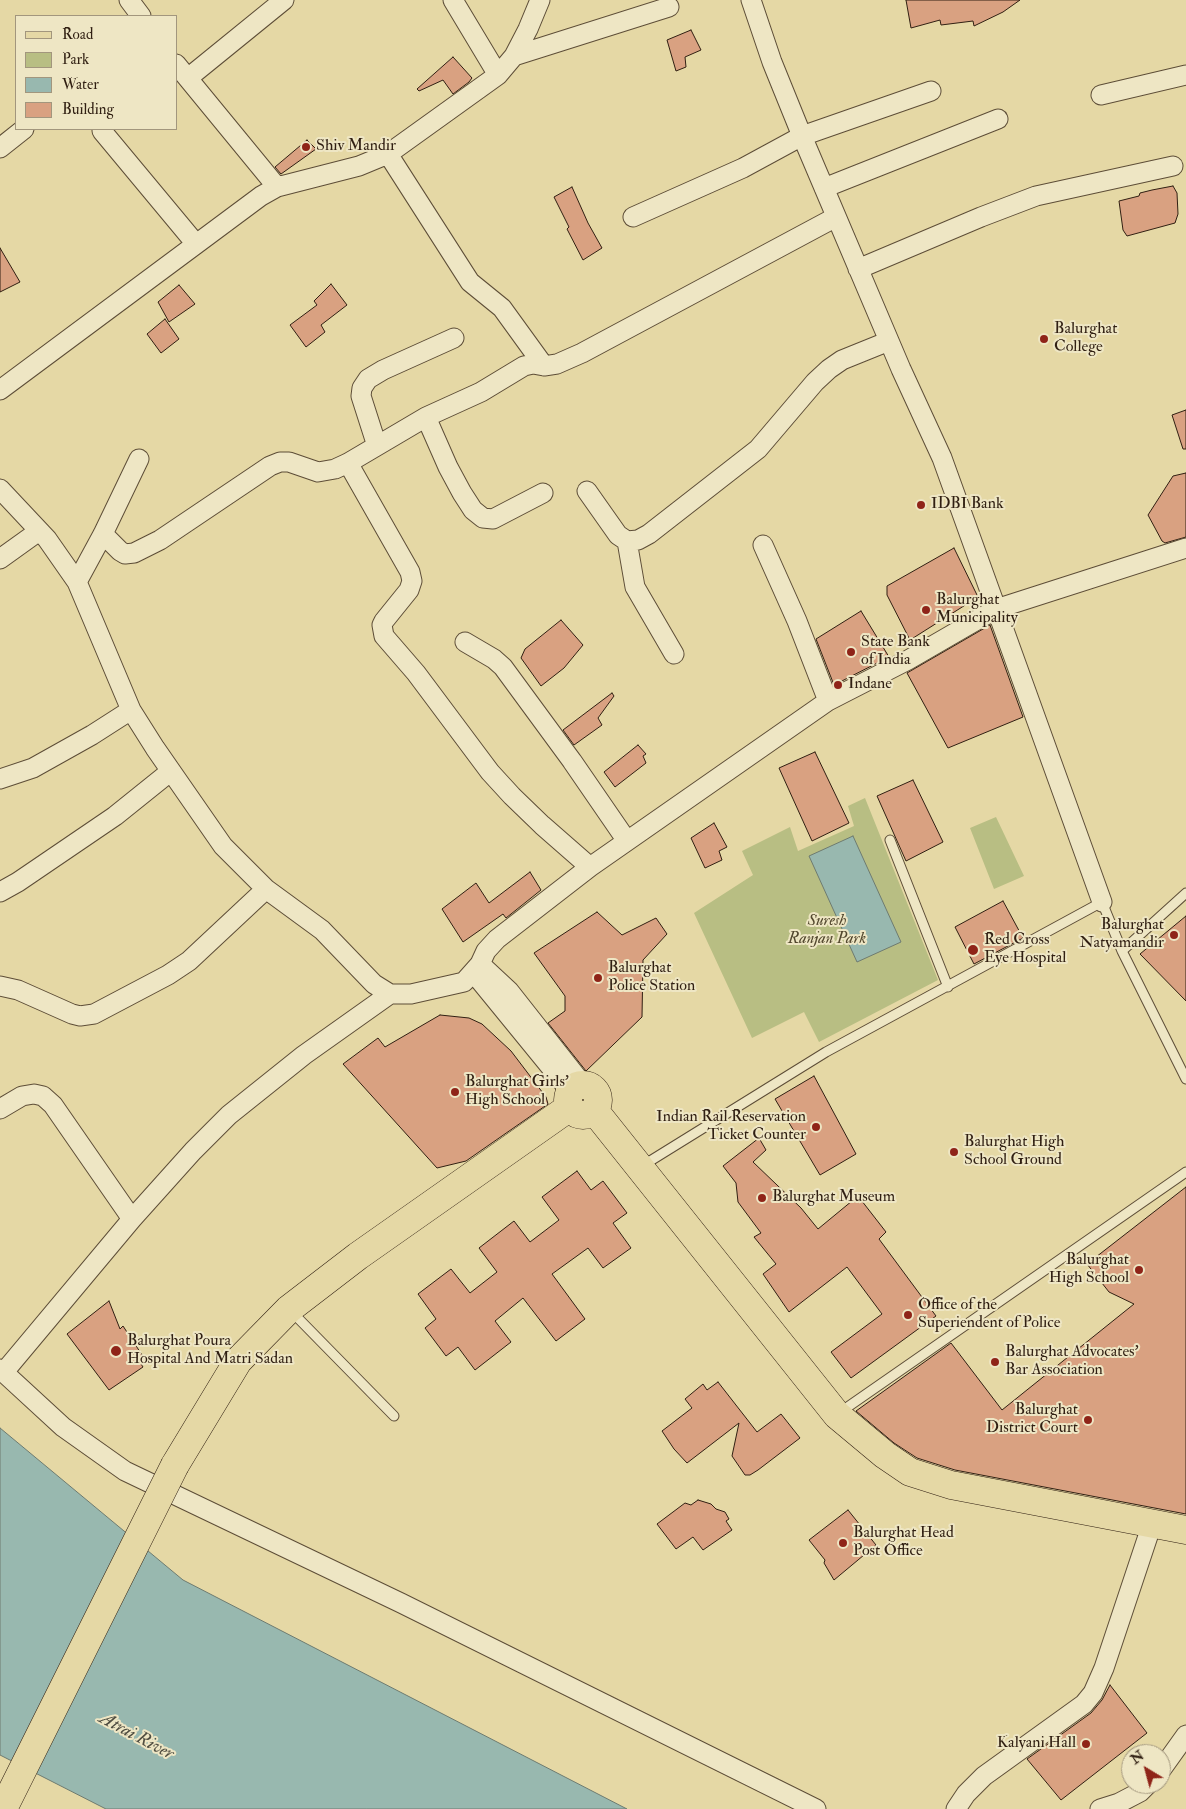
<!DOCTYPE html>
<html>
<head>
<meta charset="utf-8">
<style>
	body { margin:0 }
	#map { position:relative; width:1186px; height:1809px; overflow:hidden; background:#e5d8a5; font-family:"IM FELL Double Pica",serif }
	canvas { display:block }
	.legend { position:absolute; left:15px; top:15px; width:162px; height:115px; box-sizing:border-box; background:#eee6c4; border:1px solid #a2967d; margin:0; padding:6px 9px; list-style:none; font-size:15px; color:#301f12 }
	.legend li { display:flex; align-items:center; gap:10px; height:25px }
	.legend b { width:25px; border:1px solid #a2967d }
	.north { position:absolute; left:1121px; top:1744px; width:50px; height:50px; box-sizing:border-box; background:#eee6c4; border:1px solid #a2967d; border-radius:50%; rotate:323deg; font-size:14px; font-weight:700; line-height:20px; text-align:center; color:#301f12 }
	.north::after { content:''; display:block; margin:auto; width:18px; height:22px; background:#8f2418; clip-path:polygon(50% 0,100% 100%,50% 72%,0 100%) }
</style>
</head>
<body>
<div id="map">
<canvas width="1186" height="1809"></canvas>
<ul class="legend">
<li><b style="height:6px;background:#e5d8a5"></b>Road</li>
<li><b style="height:14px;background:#b8be83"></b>Park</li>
<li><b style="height:14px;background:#98b8af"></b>Water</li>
<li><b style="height:14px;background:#d9a181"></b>Building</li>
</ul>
<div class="north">N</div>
</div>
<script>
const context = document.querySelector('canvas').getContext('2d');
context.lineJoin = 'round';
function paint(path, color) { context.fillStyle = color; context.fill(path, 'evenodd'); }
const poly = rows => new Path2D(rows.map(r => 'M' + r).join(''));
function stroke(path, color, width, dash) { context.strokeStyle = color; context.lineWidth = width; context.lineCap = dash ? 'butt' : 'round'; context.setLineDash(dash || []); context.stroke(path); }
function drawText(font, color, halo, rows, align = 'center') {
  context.font = font + ' "IM FELL Double Pica",serif'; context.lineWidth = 4; context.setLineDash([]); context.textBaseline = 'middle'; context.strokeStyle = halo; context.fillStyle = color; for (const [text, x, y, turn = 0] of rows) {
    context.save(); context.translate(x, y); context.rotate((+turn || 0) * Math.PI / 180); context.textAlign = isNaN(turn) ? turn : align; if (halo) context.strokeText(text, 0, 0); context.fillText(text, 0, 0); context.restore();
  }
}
const green = poly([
	[865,798,938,980,819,1042,804,1012,752,1038,694,913,753,875,742,851,790,827,798,851,854,826,848,806],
	[996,817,1024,876,994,889,970,828]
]);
const water = poly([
	[853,836,901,942,857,962,809,856,853,836],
	[0,1428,183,1580,627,1809,106,1809,0,1755,0,1428]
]);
const building = poly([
	[906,0,1020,0,1003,12,974,26,973,21,941,25,940,20,911,28,906,0],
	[691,30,701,50,685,57,686,67,676,71,667,40,691,30],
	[453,57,472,78,469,82,453,94,443,80,419,91,417,89,453,57],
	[307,140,316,149,281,174,275,167,307,140],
	[1173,186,1177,193,1178,214,1175,223,1127,236,1123,230,1119,201,1139,196,1140,193,1152,190,1173,186],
	[572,187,588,223,602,248,583,260,567,229,569,227,554,197,572,187],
	[0,248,20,282,0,292,0,248],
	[331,284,347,305,321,325,325,332,306,347,290,325,317,305,314,301,331,284],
	[179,285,195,304,169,322,158,302,179,285],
	[165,319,179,339,161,353,147,334,165,319],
	[1186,410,1186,449,1183,449,1172,415,1186,410],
	[1186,473,1186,537,1165,543,1162,541,1148,515,1173,476,1186,473],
	[954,548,978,597,910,640,887,595,887,586,954,548],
	[861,611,889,657,834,685,816,639,861,611],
	[561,620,583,645,564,668,541,686,521,658,525,649,561,620],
	[990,625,1023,717,948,748,907,673,990,625],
	[612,693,614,696,598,718,602,725,574,745,563,730,612,693],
	[638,745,646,754,643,756,646,763,615,787,604,772,638,745],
	[815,752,849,823,812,841,779,768,815,752],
	[913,780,943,842,906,861,877,796,913,780],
	[714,823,727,847,719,851,722,860,705,868,691,838,714,823],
	[530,872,541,890,506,918,503,914,463,942,442,909,476,883,489,903,530,872],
	[1003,901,1023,938,974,964,955,927,1003,901],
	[597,912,622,935,656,918,667,934,643,960,642,1017,586,1071,548,1023,565,1011,565,996,534,953,597,912],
	[1186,916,1186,1001,1140,954,1186,916],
	[440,1015,469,1018,482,1024,511,1051,546,1097,548,1104,466,1161,437,1168,343,1064,378,1038,385,1047,440,1015],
	[814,1076,856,1154,820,1175,775,1099,814,1076],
	[759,1138,766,1150,753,1162,801,1208,818,1229,858,1196,886,1232,879,1239,936,1316,851,1378,831,1352,882,1314,847,1267,789,1312,763,1274,776,1264,754,1237,761,1233,738,1202,736,1183,723,1166,759,1138],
	[577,1171,591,1190,603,1181,627,1213,613,1223,631,1248,603,1268,588,1248,552,1274,585,1319,556,1341,523,1298,495,1321,511,1342,475,1370,458,1347,446,1356,425,1328,436,1319,418,1294,451,1269,470,1293,497,1272,479,1248,514,1221,530,1242,559,1220,542,1197,577,1171],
	[1186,1187,1186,1514,955,1470,917,1458,894,1443,856,1411,951,1343,1002,1410,1134,1304,1109,1292,1087,1264,1186,1187],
	[109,1301,120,1329,123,1326,146,1361,141,1364,143,1367,109,1390,67,1334,109,1301],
	[718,1382,757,1432,781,1414,800,1438,758,1470,750,1475,745,1475,732,1456,739,1423,687,1463,674,1449,662,1431,692,1408,685,1399,703,1384,707,1390,718,1382],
	[698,1500,711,1504,716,1509,725,1512,729,1519,726,1521,732,1530,703,1550,693,1537,676,1549,657,1524,685,1503,691,1505,698,1500],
	[848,1510,876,1545,834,1580,824,1563,825,1560,809,1540,848,1510],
	[1110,1685,1147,1733,1061,1800,1027,1759,1091,1713,1102,1700,1110,1685]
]);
const service = poly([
	[890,840,948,987],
	[1122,951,1186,893],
	[642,1166,826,1052,1102,902,1122,951,1186,1079],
	[291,1311,394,1416],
	[839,1413,1186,1172]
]);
const minor = poly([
	[129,0,141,16],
	[453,0,498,75],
	[751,0,772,62,802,136,901,369,942,458,1102,902],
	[514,56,669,7],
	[176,64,277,187],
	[188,78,284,0],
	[1101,95,1186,75],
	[102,131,196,244],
	[0,148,24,129],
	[388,154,470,282,502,308,544,366],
	[824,188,998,119],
	[633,217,743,168,802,136,931,91],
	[858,269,981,217,1036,196,1173,166],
	[0,390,261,196,277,187,359,166,388,154,498,75,514,56,528,29,540,0],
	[426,417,448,467,462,493,473,510,483,518,493,519,543,493],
	[377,446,361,396,362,388,368,379,383,370,454,338],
	[348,463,410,572,412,581,409,590,384,621,382,625,384,636,416,673,490,772,512,796,542,825,590,867],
	[0,489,47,539,77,582,131,710,155,748,223,846,266,889,322,930,374,984,390,994,411,994,464,982,480,964,486,951,497,939,590,867,828,701,908,660,996,609,1186,548],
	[587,491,618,535,627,541,638,540,649,534,758,449,815,382,829,369,842,360,889,341],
	[103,534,120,551,125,554,134,553,160,540,270,466,280,462,289,462,318,472,335,469,348,463,426,417,481,392,524,366,533,364,544,366,557,364,582,353,836,217],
	[627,541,635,587,674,654],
	[763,545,797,621,828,701],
	[0,559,39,531],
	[77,582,103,534,139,459],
	[465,642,494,659,503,667,572,761,627,841],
	[0,779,33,768,92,735,131,710],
	[0,892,18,882,115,816,171,771],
	[480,964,509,991,583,1085],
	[473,972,571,1092],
	[0,986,18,990,72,1014,80,1016,94,1014,168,975,189,961,266,889],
	[0,1109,22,1096,34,1094,43,1096,53,1105,132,1219],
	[0,1369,63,1427,125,1471,401,1603,816,1809],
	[4,1372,132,1219,193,1151,229,1115,304,1055,390,994],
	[1161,1770,1186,1735],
	[956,1809,966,1794,984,1776,1084,1704,1093,1693,1104,1668,1152,1524],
	[1100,1809,1119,1803,1140,1792,1148,1784]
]);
const primary = poly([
	'568 1100a15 15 0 1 1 30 0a15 15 0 1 1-30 0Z',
	[594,1110,837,1415,885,1455,910,1472,951,1485,1186,1530],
	[175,1465,238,1361,289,1309,358,1256,570,1107]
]);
const primaryBridge = poly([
	[3,1809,175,1465]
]);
const markers = [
	[306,147,5,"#8f2418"],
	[1044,339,5,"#8f2418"],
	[921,505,5,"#8f2418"],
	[926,610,5,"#8f2418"],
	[851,652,5,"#8f2418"],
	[838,685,5,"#8f2418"],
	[1174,935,5,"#8f2418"],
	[973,950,6,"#8f2418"],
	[598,978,5,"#8f2418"],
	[455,1092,5,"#8f2418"],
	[816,1127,5,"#8f2418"],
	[954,1152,5,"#8f2418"],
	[762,1198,5,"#8f2418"],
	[1139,1270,5,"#8f2418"],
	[908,1315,5,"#8f2418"],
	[116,1351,6,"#8f2418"],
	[995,1362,5,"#8f2418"],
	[1088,1420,5,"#8f2418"],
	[843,1543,5,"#8f2418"],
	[1086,1744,5,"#8f2418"]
];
const poiNames = [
	["Shiv Mandir",316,147],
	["Balurghat",1054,330],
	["College",1054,348],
	["IDBI Bank",931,505],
	["Balurghat",936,601],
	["Municipality",936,619],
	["State Bank",861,643],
	["of India",861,661],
	["Indane",848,685],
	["Balurghat",1164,926,"right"],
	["Natyamandir",1164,944,"right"],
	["Red Cross",984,941],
	["Eye Hospital",984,959],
	["Balurghat",608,969],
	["Police Station",608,987],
	["Balurghat Girls'",465,1083],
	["High School",465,1101],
	["Indian Rail Reservation",806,1118,"right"],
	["Ticket Counter",806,1136,"right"],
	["Balurghat High",964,1143],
	["School Ground",964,1161],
	["Balurghat Museum",772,1198],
	["Balurghat",1129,1261,"right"],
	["High School",1129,1279,"right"],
	["Office of the",918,1306],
	["Superiendent of Police",918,1324],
	["Balurghat Poura",127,1342],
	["Hospital And Matri Sadan",127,1360],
	["Balurghat Advocates'",1005,1353],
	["Bar Association",1005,1371],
	["Balurghat",1078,1411,"right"],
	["District Court",1078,1429,"right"],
	["Balurghat Head",853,1534],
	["Post Office",853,1552],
	["Kalyani Hall",1076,1744,"right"]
];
const parkNames = [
	["Suresh",827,922],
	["Ranjan Park",827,940]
];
const waterNames = [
	["Atrai River",136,1737,28]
];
paint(green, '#b8be83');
paint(water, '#98b8af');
stroke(water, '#6e7b70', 1);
paint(building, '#d9a181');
stroke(building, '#301f12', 1);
stroke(service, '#5d4d37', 11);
stroke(minor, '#5d4d37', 21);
stroke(primary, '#301f12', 29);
stroke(service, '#eee6c4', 9);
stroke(minor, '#eee6c4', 19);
stroke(primary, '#e5d8a5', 28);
stroke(primaryBridge, '#301f12', 29, []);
stroke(primaryBridge, '#e5d8a5', 28);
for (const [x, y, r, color] of markers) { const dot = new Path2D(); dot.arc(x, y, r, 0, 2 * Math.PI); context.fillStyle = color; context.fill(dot); stroke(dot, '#eee6c4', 2); }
drawText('16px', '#301f12', '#eee6c4', poiNames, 'left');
drawText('italic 16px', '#52472e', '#eee6c4', parkNames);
drawText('italic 18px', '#4f4d41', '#eee6c4', waterNames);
</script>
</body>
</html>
